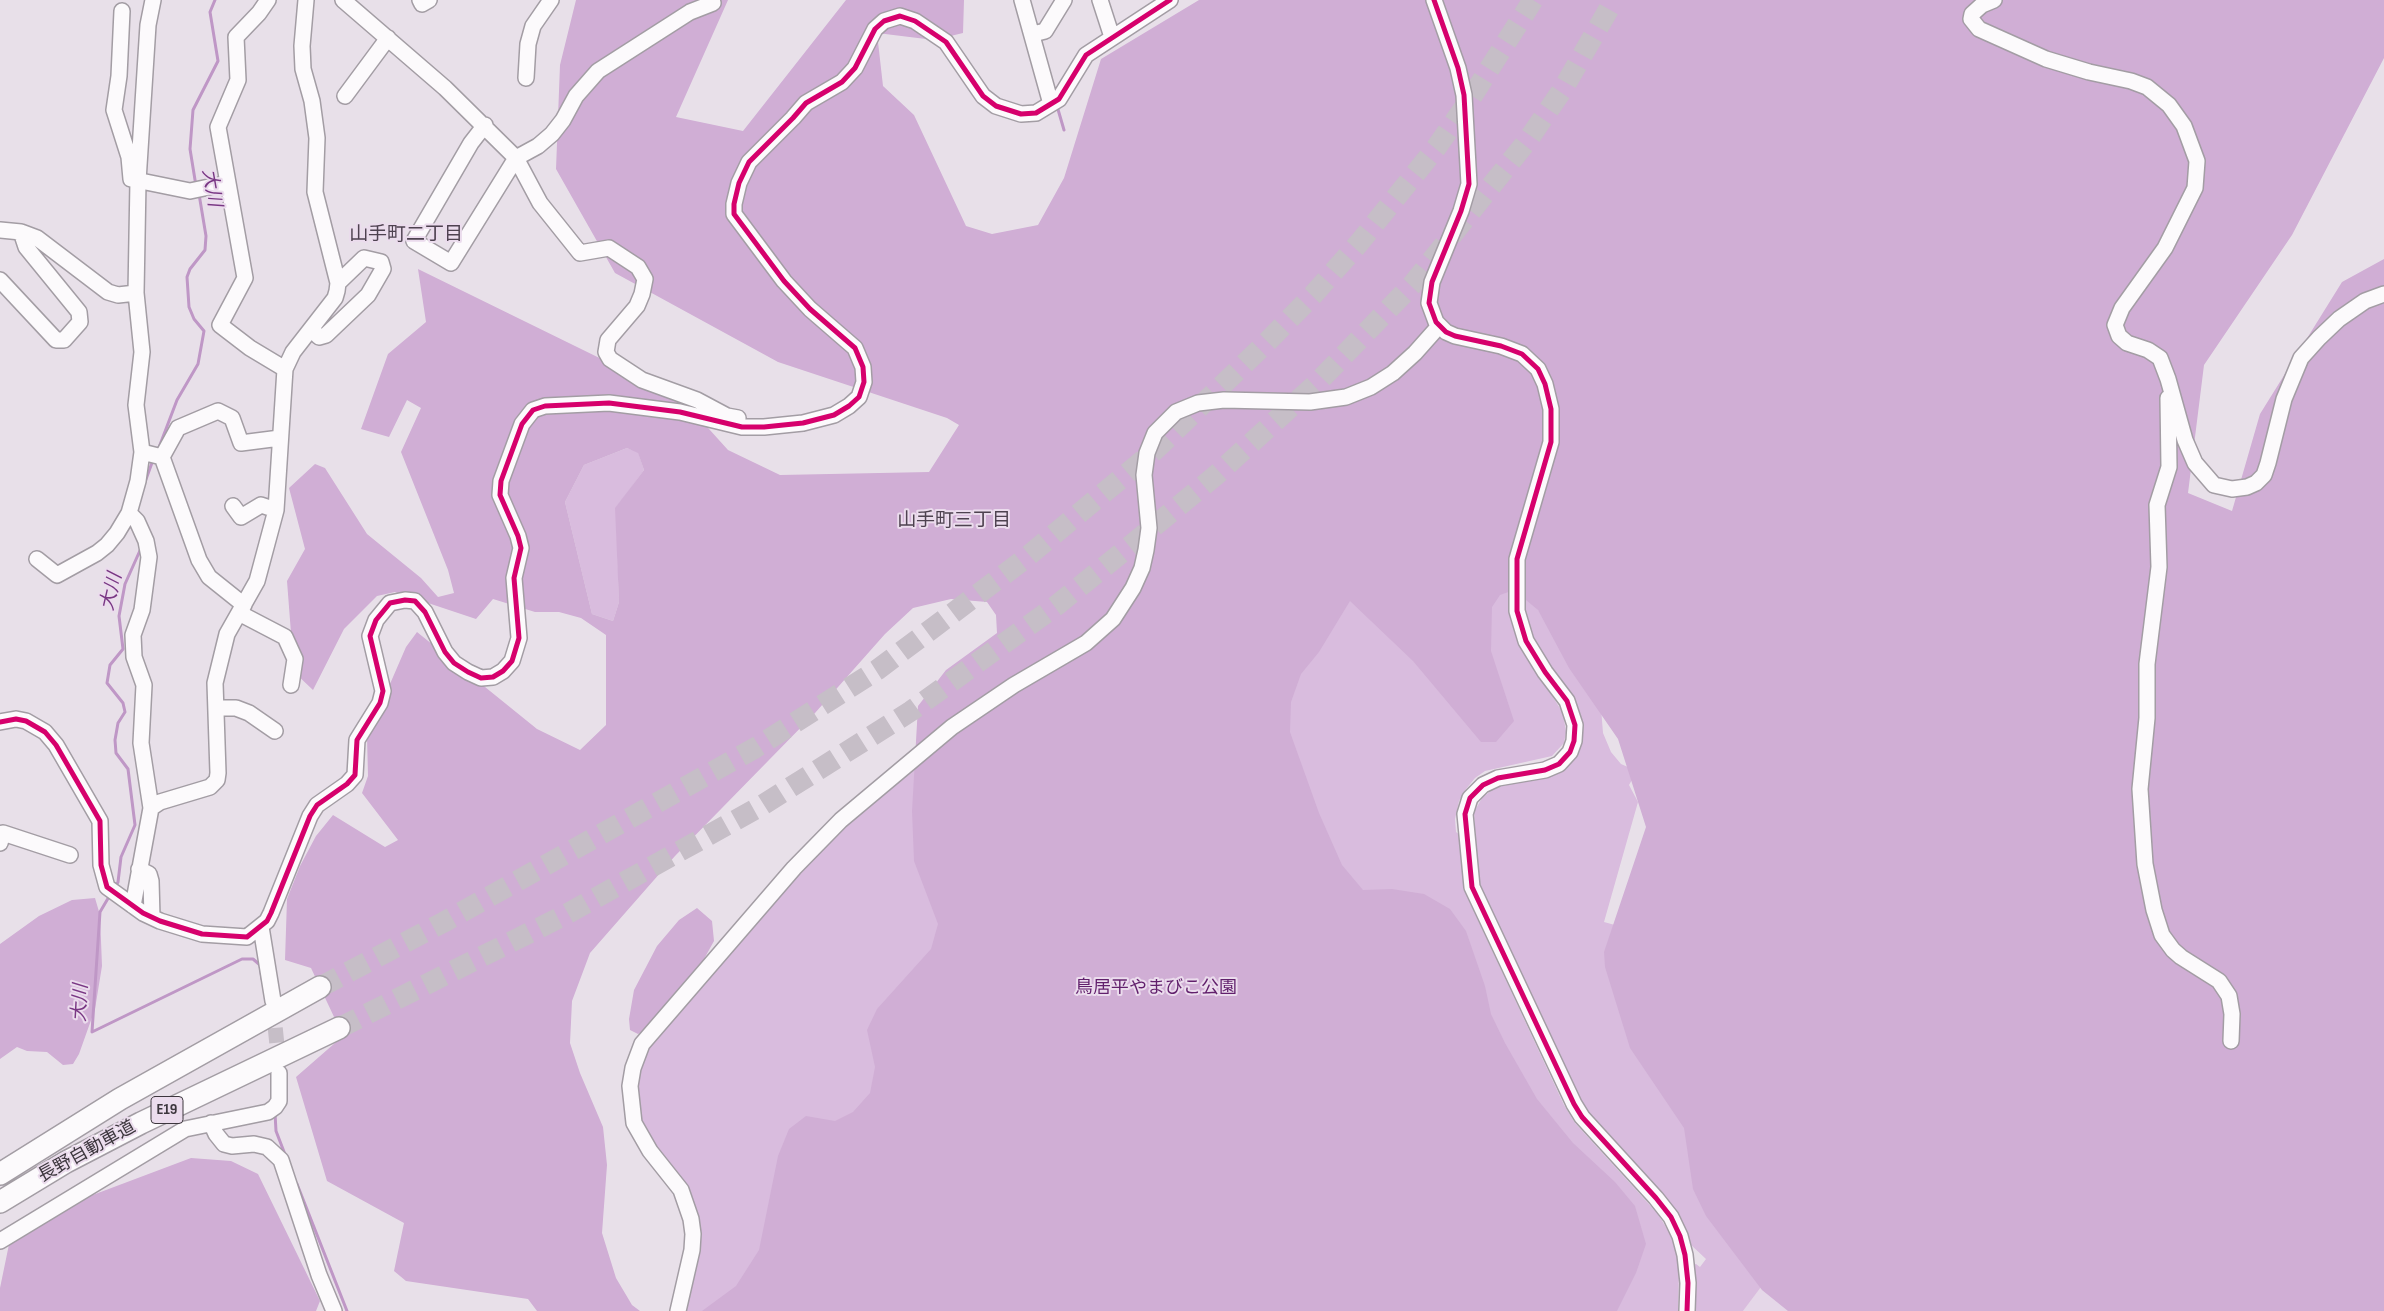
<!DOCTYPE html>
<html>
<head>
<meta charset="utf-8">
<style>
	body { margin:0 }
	canvas { display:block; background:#e8e0e9 }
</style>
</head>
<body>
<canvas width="2384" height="1311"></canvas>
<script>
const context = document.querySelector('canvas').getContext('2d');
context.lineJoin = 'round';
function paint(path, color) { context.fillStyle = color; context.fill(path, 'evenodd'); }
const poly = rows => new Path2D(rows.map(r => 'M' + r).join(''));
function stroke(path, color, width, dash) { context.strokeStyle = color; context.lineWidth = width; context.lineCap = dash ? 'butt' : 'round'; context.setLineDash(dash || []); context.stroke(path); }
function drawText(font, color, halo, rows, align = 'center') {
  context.font = font + ' "Sofia Sans Condensed","Noto Sans JP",sans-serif'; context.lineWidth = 4; context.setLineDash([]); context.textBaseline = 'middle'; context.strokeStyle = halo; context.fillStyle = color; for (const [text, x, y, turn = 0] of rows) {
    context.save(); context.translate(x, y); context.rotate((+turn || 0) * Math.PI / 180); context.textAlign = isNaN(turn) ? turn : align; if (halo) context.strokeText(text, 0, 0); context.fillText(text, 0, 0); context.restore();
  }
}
const built = poly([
	[1764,1283,1800,1311,1743,1311]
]);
const green = poly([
	[627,448,638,452,644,470,616,508,619,602,613,621,592,614,565,502,584,465],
	[1507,580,1513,619,1520,645,1563,713,1566,732,1564,743,1552,756,1485,771,1475,778,1466,789,1459,801,1455,819,1456,832,1462,837,1467,883,1463,888,1564,1105,1575,1123,1658,1214,1676,1244,1679,1269,1678,1311,685,1311,700,1249,701,1228,695,1210,644,1130,637,1111,636,1091,639,1071,647,1050,661,1030,828,841,876,797,947,739,1116,625],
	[1523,589,1600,695,1603,733,1611,752,1621,764,1637,771,1629,785,1638,802,1604,922,1698,948,1764,1283,1743,1311,1692,1311,1692,1265,1696,1264,1700,1267,1706,1259,1690,1244,1684,1226,1672,1205,1589,1114,1586,1113,1479,891,1474,812,1482,798,1492,790,1502,786,1548,777,1562,771,1571,763,1578,751,1582,739,1582,723,1578,707,1544,660,1533,636,1525,608]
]);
const forest = poly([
	[576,0,728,0,676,117,743,131,846,0,964,0,963,33,934,40,877,33,883,86,914,115,966,226,992,234,1038,225,1064,178,1101,59,1199,0,2384,0,2384,58,2292,235,2204,365,2188,493,2232,511,2260,414,2342,282,2384,259,2384,1311,1788,1311,1762,1290,1706,1216,1693,1189,1684,1128,1630,1048,1605,967,1604,952,1646,827,1618,739,1569,668,1538,610,1514,590,1500,595,1492,607,1491,651,1514,721,1496,742,1481,742,1413,661,1350,601,1319,652,1301,674,1291,702,1290,732,1319,813,1342,865,1363,890,1392,889,1424,894,1450,909,1466,931,1485,986,1491,1014,1505,1043,1537,1099,1573,1143,1615,1182,1635,1206,1646,1244,1636,1273,1617,1311,702,1311,736,1286,759,1250,778,1156,789,1129,806,1116,835,1121,853,1112,870,1093,875,1067,867,1030,877,1009,931,949,938,924,914,861,912,811,918,706,946,670,997,633,996,615,987,602,951,599,913,608,885,634,815,713,675,856,590,953,572,1001,570,1043,580,1073,603,1127,607,1165,602,1233,616,1278,632,1305,640,1311,537,1311,528,1299,406,1281,394,1271,404,1223,327,1181,296,1077,343,1036,311,968,285,960,287,899,300,866,316,836,333,815,385,847,398,840,362,793,368,776,367,737,406,647,417,632,537,729,580,750,606,725,606,635,581,618,559,612,535,612,493,599,476,619,395,592,377,596,344,629,313,690,294,672,287,581,305,549,289,488,315,464,325,468,367,534,421,578,438,597,454,593,448,570,401,452,421,408,407,400,389,437,361,429,388,354,426,322,418,269,681,398,728,450,780,475,929,472,959,425,947,418,778,362,615,273,556,169,560,65],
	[627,448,638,453,644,470,615,508,619,602,613,621,592,614,565,502,584,465],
	[95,898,100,915,102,966,95,1009,79,1054,73,1064,63,1065,47,1052,27,1051,17,1047,0,1059,0,944,39,916,72,900],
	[697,908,712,921,714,941,699,968,652,1027,638,1034,630,1030,629,1019,634,990,657,946,679,920],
	[191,1158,231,1161,258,1174,320,1301,316,1311,0,1311,0,1288,13,1225]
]);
const stream = poly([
	[1057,106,1064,130],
	[196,186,190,149,193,110,218,61,210,12,215,0],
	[158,450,177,400,198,364,204,331,194,319,189,307,187,277,190,269,205,250,206,236,199,194],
	[145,482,153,460],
	[115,888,118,882,121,857,135,825,128,769,116,753,115,740,118,723,125,712,123,703,107,683,110,665,123,649,119,616,125,584,142,546],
	[110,895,100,912,92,1032,242,959,253,959,260,965,262,979],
	[275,1113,276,1131,286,1157],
	[297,1184,347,1311]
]);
const minorTunnel = poly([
	[273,1005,279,1066]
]);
const highwayTunnel = poly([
	[320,987,444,922,755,748,877,670,1022,561,1154,451,1266,343,1313,295,1359,243,1436,148,1471,98,1533,0],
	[339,1028,565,915,761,806,911,711,1057,605,1135,542,1215,476,1316,384,1412,285,1528,140,1563,89,1614,0]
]);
const minor = poly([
	[268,0,259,13,236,37,238,80,218,127,245,278,220,325,250,348,285,369],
	[343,0,445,88,516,158,538,146,552,134,563,120,576,96,598,71,690,12,713,3],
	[420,0,422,4,429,0],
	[1022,0,1051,104],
	[1100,0,1112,37],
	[1434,0,1458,68,1464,95,1469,184,1461,211,1432,282,1429,303,1436,322,1446,332,1455,336,1501,346,1522,354,1538,369,1545,384,1551,409,1551,442,1517,559,1517,611,1526,641,1545,672,1567,701,1575,725,1574,741,1570,752,1559,764,1545,770,1498,778,1483,785,1470,798,1465,814,1472,887,1574,1104,1582,1117,1656,1198,1671,1217,1680,1236,1685,1255,1688,1283,1687,1311],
	[1994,0,1982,5,1972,14,1971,19,1979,29,2046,59,2089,72,2131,81,2147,87,2169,105,2184,126,2197,161,2195,188,2165,248,2122,308,2115,325,2119,336,2127,343,2148,350,2160,358,2168,379,2185,440,2195,463,2214,485,2232,489,2247,487,2256,483,2264,475,2268,463,2284,399,2301,358,2319,338,2339,319,2365,301,2384,294],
	[122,11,119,76,114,110,129,157,131,179,190,191,228,183],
	[1033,34,1045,31,1064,0],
	[526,78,528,44,533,26,551,0],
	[345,96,388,38],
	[485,125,471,143,414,241,451,263,516,158,540,203,580,253,609,248,638,267,645,279,642,294,637,306,608,340,606,352,610,359,642,380,697,400,727,416,738,418],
	[0,230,21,232,37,238,108,292,118,295,136,293],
	[0,280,56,340,64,340,80,322,79,312,26,247,21,232],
	[312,330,319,337,326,335,368,295,383,269,381,262,364,258,338,283],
	[2168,398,2169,467,2157,505,2159,567,2147,664,2147,718,2140,789,2145,864,2154,910,2162,935,2173,950,2181,957,2219,981,2229,996,2232,1014,2231,1041],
	[142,452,136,405,142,352,136,293,138,181,148,25,153,0],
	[162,457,199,560,209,577,244,605],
	[233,506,241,517,261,505,276,510],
	[129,513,137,521,146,541,149,557,142,610,133,635,134,657,144,685,141,743,151,808,133,906],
	[37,559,57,575,97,553,107,545,117,533,129,513,138,481,142,452,162,457,178,428,218,411,232,418,241,443,280,438],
	[239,613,285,637,295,659,291,685],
	[216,708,236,708,249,713,275,731],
	[0,722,16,719,26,721,45,732,56,745,100,821,101,865,107,887,143,913,160,921,202,934,247,937,267,921,271,913,310,816,317,805,347,784,355,775,357,740,380,703,383,691,370,636,376,620,390,603,405,600,415,601,425,612,445,652,454,663,468,672,481,678,493,677,503,671,512,661,519,638,514,578,521,548,518,536,500,495,501,481,522,424,533,410,545,406,609,403,680,412,742,427,764,427,803,423,834,415,849,406,859,397,864,382,863,367,855,348,810,309,784,281,734,214,734,204,739,183,749,162,793,118,806,103,842,82,855,68,875,29,884,21,900,16,915,21,946,42,983,96,996,106,1021,114,1036,113,1059,99,1086,55,1170,0],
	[151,808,160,802,210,787,217,780,218,773,215,683,227,634,257,581,276,510,285,369,293,352,335,298,337,291,338,283,315,192,317,138,312,101,303,69,302,46,306,0],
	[0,843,3,833,70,855],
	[139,869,149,874,151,881,152,917],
	[261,927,273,1001],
	[211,1123,216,1134,224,1144,232,1146,254,1144,267,1147,281,1160,319,1275,334,1311],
	[0,1241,185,1129,268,1112,275,1107,279,1101,279,1073],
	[678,1311,692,1250,693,1234,691,1219,681,1190,650,1151,634,1123,630,1086,633,1068,642,1044,794,868,841,820,952,727,1014,685,1086,643,1113,619,1133,588,1142,568,1146,550,1149,528,1144,475,1147,453,1155,433,1176,412,1198,403,1224,400,1310,402,1346,397,1371,387,1393,373,1415,353,1439,326]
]);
const highway = poly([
	[0,1174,120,1099,320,987],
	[0,1202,66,1162,141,1123,339,1028]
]);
const cycleway = poly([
	[1434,0,1458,68,1464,95,1469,184,1461,211,1432,282,1429,303,1436,322,1446,332,1455,336,1501,346,1522,354,1538,369,1545,384,1551,409,1551,442,1517,559,1517,611,1526,641,1545,672,1567,701,1575,725,1574,741,1570,752,1559,764,1545,770,1498,778,1483,785,1470,798,1465,814,1472,887,1574,1104,1582,1117,1656,1198,1671,1217,1680,1236,1685,1255,1688,1283,1687,1311],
	[0,722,16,719,26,721,45,732,56,745,100,821,101,865,107,887,143,913,160,921,202,934,247,937,267,921,271,913,310,816,317,805,347,784,355,775,357,740,380,703,383,691,370,636,376,620,390,603,405,600,415,601,425,612,445,652,454,663,468,672,481,678,493,677,503,671,512,661,519,638,514,578,521,548,518,536,500,495,501,481,522,424,533,410,545,406,609,403,680,412,742,427,764,427,803,423,834,415,849,406,859,397,864,382,863,367,855,348,810,309,784,281,734,214,734,204,739,183,749,162,793,118,806,103,842,82,855,68,875,29,884,21,900,16,915,21,946,42,983,96,996,106,1021,114,1036,113,1059,99,1086,55,1170,0]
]);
const shields = [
	[167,1110,32]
];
const shieldNames = [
	["E19",167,1110]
];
const parkNames = [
	["鳥居平やまびこ公園",1156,988]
];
const streetNames = [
	["長野自動車道",87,1152,-29]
];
const waterNames = [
	["大川",211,188,80],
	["大川",112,592,-77],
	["大川",81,1003,-87]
];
const neighbourhoodNames = [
	["山手町二丁目",406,235],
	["山手町三丁目",954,521]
];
paint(built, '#e5d7e8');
paint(green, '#d9bcde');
paint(forest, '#d0aed5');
stroke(stream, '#bf97c6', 3);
stroke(minorTunnel, '#c6bec7', 15, [15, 8]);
stroke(highwayTunnel, '#c6bec7', 21, [21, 11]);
stroke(minor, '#a39da4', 18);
stroke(highway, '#a39da4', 24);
stroke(minor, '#fcfafc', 15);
stroke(highway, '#fcfafc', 21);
stroke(cycleway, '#d6006c', 5);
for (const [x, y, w] of shields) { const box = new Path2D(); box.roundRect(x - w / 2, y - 13.5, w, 27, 4); context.fillStyle = '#ebdced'; context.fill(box); stroke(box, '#3c363d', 1); }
drawText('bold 16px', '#3c363d', null, shieldNames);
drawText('18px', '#611f6c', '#ebdced', parkNames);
drawText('18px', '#3c363d', '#ebdced', streetNames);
drawText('italic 19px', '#793784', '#ebdced', waterNames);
drawText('19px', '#4e4250', '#ebdced', neighbourhoodNames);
</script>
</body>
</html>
